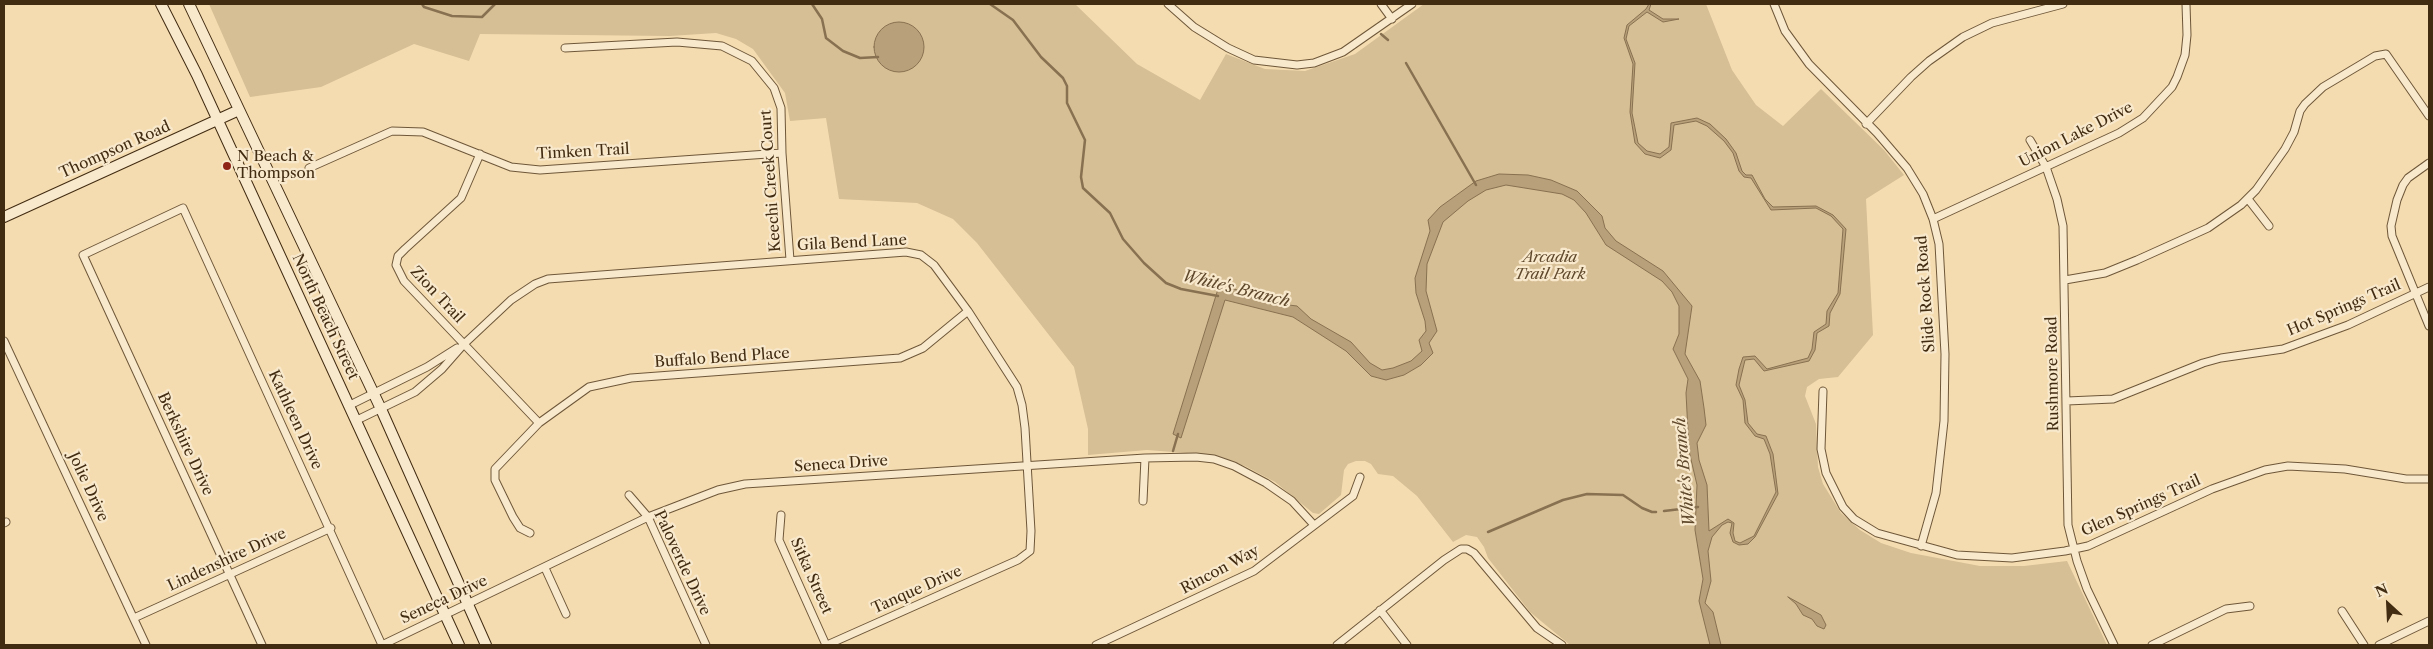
<!DOCTYPE html>
<html>
<head>
<meta charset="utf-8">
<style>
	body { margin:0 }
	#map { position:relative; width:2433px; height:649px; overflow:hidden; background:#f5dcb0; font-family:"Libre Caslon Text",serif }
	canvas { display:block }
	.frame { position:absolute; inset:0; border:5px solid #412b11; pointer-events:none }
	.north { position:absolute; left:2363px; top:579px; width:50px; height:50px; -webkit-text-stroke:4px #f8e8cc; paint-order:stroke; rotate:335deg; font-size:14px; font-weight:700; line-height:20px; text-align:center; color:#412b11 }
	.north::after { content:''; display:block; margin:auto; width:18px; height:22px; background:#412b11; clip-path:polygon(50% 0,100% 100%,50% 72%,0 100%) }
</style>
</head>
<body>
<div id="map">
<canvas width="2433" height="649"></canvas>
<div class="frame"></div>
<div class="north">N</div>
</div>
<script>
const context = document.querySelector('canvas').getContext('2d');
context.lineJoin = 'round';
function paint(path, color) { context.fillStyle = color; context.fill(path, 'evenodd'); }
const poly = rows => new Path2D(rows.map(r => 'M' + r).join(''));
function stroke(path, color, width, dash) { context.strokeStyle = color; context.lineWidth = width; context.lineCap = dash ? 'butt' : 'round'; context.setLineDash(dash || []); context.stroke(path); }
function drawText(font, color, halo, rows, align = 'center') {
  context.font = font + ' "Libre Caslon Text",serif'; context.lineWidth = 4.5; context.setLineDash([]); context.textBaseline = 'middle'; context.strokeStyle = halo; context.fillStyle = color; for (const [text, x, y, turn = 0] of rows) {
    context.save(); context.translate(x, y); context.rotate((+turn || 0) * Math.PI / 180); context.textAlign = isNaN(turn) ? turn : align; if (halo) context.strokeText(text, 0, 0); context.fillText(text, 0, 0); context.restore();
  }
}
const green = poly([
	[209,4,1075,4,1137,64,1200,100,1226,54,1265,69,1305,71,1355,54,1424,4,1706,4,1732,70,1756,105,1783,126,1821,89,1884,150,1904,175,1866,199,1873,335,1838,377,1819,379,1807,387,1805,396,1816,424,1818,467,1823,484,1841,513,1860,530,1881,543,1911,553,1980,566,2024,566,2067,561,2107,645,1570,645,1530,612,1488,558,1484,547,1477,537,1466,535,1453,542,1417,496,1393,476,1378,474,1371,464,1365,461,1356,461,1348,464,1344,470,1341,495,1319,514,1313,513,1275,482,1245,466,1212,455,1147,450,1088,455,1088,429,1074,367,977,243,953,219,917,203,839,199,826,118,790,121,785,93,753,49,736,39,716,33,670,36,480,34,469,61,414,44,321,87,250,97]
]);
const water = poly([
	[1649,4,1651,4,1649,10,1663,19,1679,19,1663,22,1647,12,1629,26,1626,39,1635,63,1632,113,1638,143,1647,151,1660,154,1669,147,1671,123,1697,118,1710,124,1726,139,1736,153,1742,171,1746,175,1752,175,1765,199,1773,207,1816,206,1833,215,1846,229,1840,294,1830,313,1829,326,1817,333,1815,350,1809,361,1764,371,1754,359,1745,360,1739,385,1745,400,1748,423,1757,434,1766,436,1773,454,1778,494,1755,537,1748,544,1739,545,1733,542,1730,533,1732,523,1728,522,1722,525,1712,537,1708,551,1711,581,1705,603,1713,612,1721,645,1710,645,1699,601,1703,579,1695,530,1697,485,1689,451,1686,393,1688,379,1673,349,1679,334,1679,306,1672,292,1662,281,1606,245,1586,213,1574,200,1562,194,1506,185,1486,190,1468,201,1443,222,1427,264,1426,291,1437,331,1429,343,1433,353,1421,365,1404,375,1386,380,1371,376,1346,351,1293,317,1225,300,1181,438,1173,434,1218,289,1228,287,1281,304,1297,306,1311,319,1351,342,1370,363,1382,370,1393,368,1411,361,1422,351,1419,340,1426,331,1425,321,1416,293,1415,278,1430,231,1428,220,1440,207,1476,181,1499,174,1528,175,1551,180,1577,191,1602,216,1605,228,1616,241,1663,271,1692,306,1685,354,1700,381,1704,408,1706,425,1697,443,1699,460,1707,485,1709,531,1728,519,1734,523,1733,533,1735,541,1740,543,1754,536,1776,492,1770,454,1764,439,1755,436,1745,423,1743,400,1736,385,1739,369,1743,357,1755,356,1767,369,1808,358,1812,349,1814,332,1826,324,1827,311,1838,293,1843,229,1831,216,1816,208,1771,210,1751,178,1744,177,1739,171,1733,153,1724,141,1707,126,1696,121,1674,125,1671,150,1660,158,1645,154,1635,143,1630,112,1633,64,1624,38,1627,25,1646,9,1649,4],
	'874 47a25 25 0 1 1 50 0a25 25 0 1 1-50 0Z',
	[1788,597,1821,615,1826,625,1824,629,1817,626,1812,619,1803,615,1796,604,1788,597]
]);
const stream = poly([
	[422,4,424,7,452,16,482,17,495,4],
	[812,4,822,19,826,38,843,51,860,58,878,57],
	[990,4,1013,20,1041,57,1063,78,1067,86,1067,103,1085,140,1081,177,1083,188,1110,213,1123,239,1144,263,1166,283,1181,289,1218,296],
	[1381,34,1388,40],
	[1406,63,1476,185],
	[1173,451,1178,434],
	[1664,511,1698,507],
	[1488,532,1563,500,1587,494,1623,495,1642,508,1652,512,1656,512]
]);
const street = poly([
	[1168,4,1194,27,1228,48,1254,60,1297,65,1314,63,1343,52,1412,4],
	[1381,4,1392,19],
	[1774,4,1785,31,1809,64,1877,133,1907,168,1923,194,1933,219,1939,244,1945,354,1944,421,1936,493,1921,546],
	[565,48,677,42,722,46,752,61,774,88,781,108,782,153,790,260],
	[1866,124,1911,77,1929,61,1963,37,1992,23,2063,4],
	[2030,140,2046,167,2057,199,2063,226,2068,525,2077,561,2087,589,2114,645],
	[480,154,461,198,405,249,398,256,396,265,404,281,539,423],
	[2429,163,2408,178,2403,185,2397,200,2391,226,2392,236,2429,326],
	[309,168,392,131,423,132,511,167,540,170,782,153],
	[2248,199,2269,226],
	[1933,219,2119,133,2143,118,2172,87,2177,77,2185,55,2187,35,2186,4],
	[2065,280,2105,273,2137,260,2208,228,2241,205,2256,190,2285,149,2294,132,2300,111,2305,104,2323,87,2375,56,2386,54,2429,116],
	[4,341,146,645],
	[1823,391,1821,449,1826,473,1843,507,1854,519,1877,533,1957,555,2012,558,2065,551,2088,546,2212,489,2265,470,2288,466,2345,469,2406,479,2429,479],
	[2067,401,2113,399,2203,363,2221,358,2283,349,2348,325,2429,287],
	[350,405,427,367,457,348],
	[357,420,415,392,442,369,464,344,511,300,535,284,548,279,906,252,921,255,934,265,968,311,1017,387,1022,405,1025,428,1031,531,1030,551,1018,560,827,645],
	[629,495,648,517,706,645],
	[1143,501,1145,458],
	[781,515,779,540,826,645],
	[4,523,6,522],
	[530,533,520,528,513,517,495,480,495,469,539,423,589,387,631,378,900,358,923,348,968,311],
	[545,568,566,614],
	[1380,610,1407,645],
	[2342,611,2364,645],
	[134,618,331,528],
	[262,645,83,255,183,208,382,645],
	[382,645,648,517,718,490,745,484,1145,458,1196,457,1214,459,1234,466,1266,483,1292,501,1314,525],
	[1096,645,1254,571,1353,496,1360,477],
	[1337,645,1444,560,1461,549,1467,549,1474,553,1537,628,1562,645],
	[2152,645,2226,609,2250,606],
	[2379,645,2429,621]
]);
const secondary = poly([
	[161,4,197,75,459,645],
	[189,4,381,409,486,645],
	[4,217,239,110]
]);
const markers = [
	[227,166,5,"#8f2418"]
];
const streetNames = [
	["Union Lake Drive",2076,135,-27],
	["Thompson Road",115,150,-24],
	["Timken Trail",583,152,-3],
	["Keechi Creek Court",771,181,-94],
	["Gila Bend Lane",852,243,-3],
	["Slide Rock Road",1926,294,-94],
	["Zion Trail",437,295,47],
	["Hot Springs Trail",2344,308,-23],
	["North Beach Street",325,317,65],
	["Buffalo Bend Place",722,358,-4],
	["Rushmore Road",2053,374,-91],
	["Kathleen Drive",295,420,65],
	["Berkshire Drive",185,444,65],
	["Seneca Drive",841,464,-4],
	["Jolie Drive",88,487,65],
	["Glen Springs Trail",2141,506,-24],
	["Lindenshire Drive",227,560,-25],
	["Paloverde Drive",682,563,65],
	["Rincon Way",1220,570,-28],
	["Sitka Street",811,576,66],
	["Tanque Drive",917,590,-24],
	["Seneca Drive",444,600,-25]
];
const poiNames = [
	["N Beach &",237,157],
	["Thompson",237,174]
];
const parkNames = [
	["Arcadia",1550,258],
	["Trail Park",1550,275]
];
const waterNames = [
	["White's Branch",1236,289,14],
	["White's Branch",1685,472,-95]
];
paint(green, '#d6be95');
paint(water, '#b8a07a');
stroke(water, '#887150', 1);
stroke(stream, '#887150', 2.5);
stroke(street, '#6e5739', 9);
stroke(secondary, '#412b11', 12);
stroke(street, '#f8e8cc', 7);
stroke(secondary, '#f8e8cc', 10);
for (const [x, y, r, color] of markers) { const dot = new Path2D(); dot.arc(x, y, r, 0, 2 * Math.PI); context.fillStyle = color; context.fill(dot); stroke(dot, '#f8e8cc', 2); }
drawText('15px', '#412b11', '#f8e8cc', streetNames);
drawText('15px', '#412b11', '#f8e8cc', poiNames, 'left');
drawText('italic 15px', '#5f482b', '#f8e8cc', parkNames);
drawText('italic 16px', '#5f482b', '#f8e8cc', waterNames);
</script>
</body>
</html>
